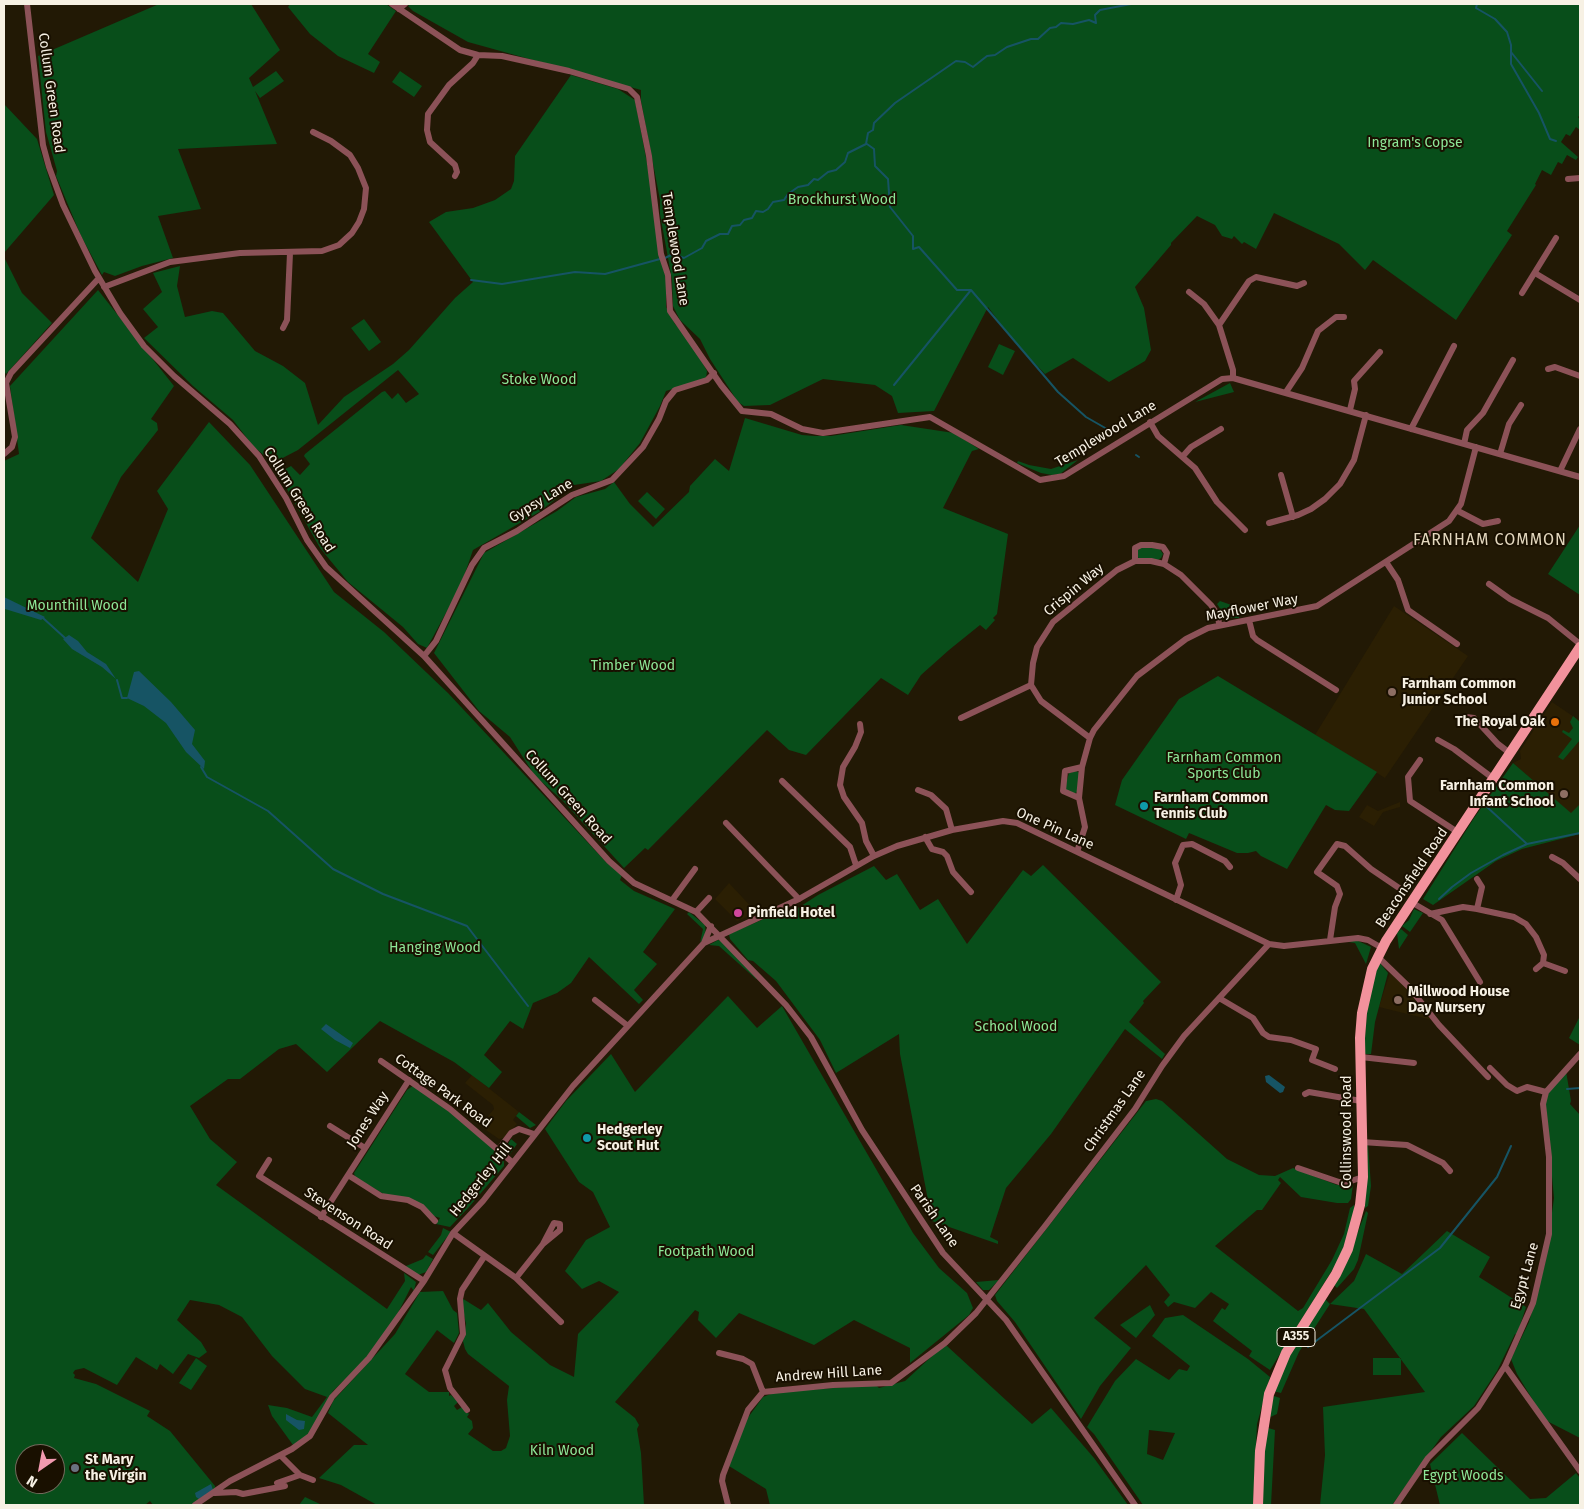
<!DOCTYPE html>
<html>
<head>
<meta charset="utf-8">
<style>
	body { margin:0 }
	#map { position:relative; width:1584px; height:1509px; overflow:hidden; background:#221905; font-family:"Fira Sans",sans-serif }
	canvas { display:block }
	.frame { position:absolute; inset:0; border:5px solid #f7f1e4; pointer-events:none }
	.north { position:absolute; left:15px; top:1444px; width:50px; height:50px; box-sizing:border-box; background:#191000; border:1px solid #726a5b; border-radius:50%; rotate:213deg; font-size:14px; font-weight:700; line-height:20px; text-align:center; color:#f7f1e4 }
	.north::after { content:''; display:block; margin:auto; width:18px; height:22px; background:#f29aaf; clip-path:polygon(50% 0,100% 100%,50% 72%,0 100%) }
</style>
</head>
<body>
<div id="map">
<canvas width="1584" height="1509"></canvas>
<div class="frame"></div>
<div class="north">N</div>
</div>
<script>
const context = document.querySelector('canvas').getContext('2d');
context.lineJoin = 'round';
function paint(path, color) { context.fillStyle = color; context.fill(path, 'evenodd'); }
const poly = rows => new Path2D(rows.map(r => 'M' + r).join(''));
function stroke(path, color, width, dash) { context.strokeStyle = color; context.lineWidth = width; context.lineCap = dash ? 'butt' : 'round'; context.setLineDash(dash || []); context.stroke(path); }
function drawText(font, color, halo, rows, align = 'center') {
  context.font = font + ' "Fira Sans",sans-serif'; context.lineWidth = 4; context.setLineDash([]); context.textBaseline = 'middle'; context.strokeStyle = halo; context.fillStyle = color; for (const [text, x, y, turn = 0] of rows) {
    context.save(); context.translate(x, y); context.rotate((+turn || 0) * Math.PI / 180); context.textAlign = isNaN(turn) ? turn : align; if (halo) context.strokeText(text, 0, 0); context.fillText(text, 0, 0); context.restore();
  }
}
const built = poly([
	[1394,606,1468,656,1385,778,1315,735],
	[1552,702,1580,721,1580,822,1513,763,1521,759,1520,751],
	[1400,802,1400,807,1383,812,1374,826,1359,817,1367,805,1378,811],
	[729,883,757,913,737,921,715,899],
	[1391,969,1432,1020,1379,1007],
	[472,1075,519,1112,513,1120,517,1124,504,1138,499,1139,480,1126,494,1109,493,1105,465,1083]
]);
const green = poly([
	[159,4,251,4,280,50,249,78,253,87,276,71,284,81,260,98,255,91,277,144,178,149,201,209,158,216,173,258,142,266,115,276,104,272,102,275,81,236,56,176,57,171,46,132,38,56],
	[290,4,386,4,396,11,368,54,380,62,374,73,338,56,310,34,288,7],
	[410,4,1580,4,1580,115,1578,117,1580,120,1580,130,1576,127,1570,136,1566,134,1561,142,1578,157,1576,160,1567,155,1562,164,1558,162,1551,175,1542,170,1535,184,1536,185,1507,231,1512,235,1456,320,1373,260,1365,270,1339,244,1274,213,1256,249,1244,242,1242,244,1234,236,1232,239,1222,236,1215,225,1197,216,1171,243,1171,245,1135,287,1144,308,1151,350,1145,361,1109,382,1073,358,1045,374,1016,344,988,307,934,411,898,413,892,396,875,385,823,379,770,405,744,406,738,402,710,359,700,339,680,320,673,306,672,280,660,214,660,200,641,101,641,90,468,42,413,11,408,6],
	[400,71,422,86,414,97,392,82],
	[571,75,618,89,635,100,652,189,661,260,666,278,666,307,675,324,689,338,707,371,706,378,666,391,660,406,640,443,619,469,601,481,574,485,539,512,473,550,461,585,427,648,418,644,403,627,348,582,320,548,278,473,291,466,300,475,310,464,304,456,305,454,382,392,385,391,392,399,398,393,406,403,419,394,398,370,298,450,273,463,253,446,233,420,193,386,144,338,158,327,143,309,162,292,153,273,180,266,177,286,185,317,212,311,223,313,255,351,283,366,305,383,318,425,344,397,393,364,409,350,455,298,473,282,429,222,446,212,473,208,495,200,511,189,514,181,515,156],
	[4,104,37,139,54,195,4,253],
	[4,257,22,293,52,323,6,374,4,371],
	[98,290,174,386,151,419,157,423,158,430,121,477,91,538,138,582,168,509,157,491,209,422,250,465,334,592,384,632,448,693,606,862,622,875,620,880,634,891,675,909,643,952,657,964,634,990,643,1000,639,1004,589,957,571,983,557,993,533,1003,523,1029,510,1021,484,1055,502,1072,489,1088,454,1062,380,1021,327,1072,296,1044,279,1049,240,1079,228,1079,190,1106,210,1139,237,1162,216,1185,387,1309,405,1281,404,1273,416,1282,414,1291,411,1287,396,1317,363,1362,333,1391,310,1434,293,1445,272,1416,268,1405,287,1408,312,1417,327,1397,305,1389,272,1356,242,1317,219,1305,190,1300,177,1320,201,1342,207,1352,199,1358,188,1354,173,1374,160,1364,157,1370,136,1357,117,1385,84,1368,75,1370,73,1373,75,1375,74,1378,96,1384,150,1411,147,1416,170,1431,215,1486,215,1489,191,1505,153,1505,150,1501,145,1505,4,1505,4,461,19,454,10,386],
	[25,1454,55,1454,55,1484,25,1484],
	[364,319,381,342,369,351,351,328],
	[999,344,1015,351,1003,375,988,367],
	[1230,383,1234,392,1195,402],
	[745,418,802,435,815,436,831,436,901,425,954,433,979,449,972,451,943,508,1008,534,997,614,993,618,995,620,986,630,980,625,949,650,921,675,908,695,881,678,806,755,789,750,767,730,648,850,645,848,624,868,562,800,535,776,510,737,479,711,434,653,484,553,557,511,576,497,605,489,614,482,630,504,653,527,689,492,690,486,715,459,729,471],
	[1078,460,1060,474,1052,475,1041,473,1017,463,1018,461,1029,465,1051,469],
	[647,492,665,509,656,519,638,501],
	[1580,525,1580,595,1548,574],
	[1141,546,1159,548,1163,554,1161,558,1158,560,1139,558,1135,556,1136,548],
	[1220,601,1240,608,1239,611,1234,611,1239,612,1239,618,1222,618,1219,613,1221,610,1217,604],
	[1218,676,1377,772,1349,811,1335,810,1326,805,1287,869,1261,856,1256,851,1248,853,1237,853,1189,833,1186,839,1115,805,1122,780,1179,699],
	[1573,716,1580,722,1580,740,1563,760,1558,757,1572,739,1562,732,1563,730,1569,733,1573,728,1570,722],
	[1513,763,1571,813,1580,804,1580,834,1522,849,1496,861,1433,905,1423,899,1474,818],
	[1076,771,1080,773,1078,791,1073,795,1067,792,1065,787,1069,773],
	[1043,865,1161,982,1143,1001,1144,1003,1129,1022,1165,1054,1162,1059,1125,1029,1051,1134,1006,1188,990,1237,998,1241,998,1244,932,1221,900,1054,899,1034,836,1073,820,1040,776,981,753,961,748,960,730,939,729,934,773,915,781,919,818,895,874,866,886,880,897,874,920,910,938,899,967,944,1023,870,1031,876],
	[1414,909,1423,913,1410,932,1402,926,1409,920],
	[689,912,705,925,706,935,700,943,703,929,687,914],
	[1401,929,1408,935,1399,949,1397,933],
	[1354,939,1371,947,1366,964,1355,943,1342,941],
	[718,940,723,942,758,978,756,979,719,946,709,945],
	[1380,963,1388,973,1375,1022,1371,1054,1365,1054,1364,1047,1369,992,1377,965],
	[728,996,757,1028,782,1006,913,1233,939,1268,967,1293,973,1308,969,1315,910,1363,910,1348,854,1320,814,1345,739,1313,716,1338,698,1320,699,1312,695,1310,615,1402,635,1418,639,1425,637,1429,641,1453,644,1505,377,1505,341,1485,319,1478,354,1445,368,1445,328,1413,333,1401,395,1334,420,1292,443,1291,453,1310,457,1313,459,1333,454,1343,437,1330,405,1374,429,1392,449,1392,449,1396,451,1395,458,1402,454,1406,457,1410,462,1407,469,1414,467,1417,472,1421,473,1428,468,1434,493,1451,501,1451,506,1448,510,1436,507,1400,509,1386,468,1354,465,1349,463,1341,466,1324,460,1297,481,1310,488,1303,511,1332,550,1365,574,1377,578,1334,619,1292,599,1281,582,1289,565,1271,586,1240,610,1227,593,1192,579,1182,545,1129,566,1101,611,1054,635,1092],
	[1580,1016,1580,1045,1569,1038],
	[1566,1071,1571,1101,1570,1104,1580,1115,1580,1438,1545,1420,1517,1374,1511,1359,1529,1322,1545,1264,1554,1198,1545,1102,1547,1093],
	[414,1085,457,1116,503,1156,504,1161,504,1166,469,1207,450,1227,436,1224,440,1218,434,1216,417,1202,387,1196,355,1177,354,1173,407,1090],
	[1156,1099,1162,1101,1227,1159,1259,1175,1275,1176,1293,1168,1337,1185,1353,1184,1351,1199,1348,1203,1337,1203,1301,1197,1280,1177,1278,1180,1281,1183,1262,1210,1257,1210,1215,1246,1298,1311,1303,1308,1332,1260,1344,1234,1350,1208,1354,1205,1354,1219,1341,1256,1270,1370,1249,1356,1252,1351,1213,1321,1222,1308,1225,1310,1229,1304,1211,1292,1195,1308,1174,1302,1168,1307,1164,1302,1170,1295,1146,1265,1094,1318,1131,1348,1100,1386,1081,1419,1015,1322,997,1301,995,1295,1146,1101],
	[519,1112,536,1125,530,1128,516,1116],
	[511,1139,517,1144,510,1154,504,1151],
	[1368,1144,1371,1186,1368,1206,1365,1208,1366,1145],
	[1366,1211,1368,1213,1358,1260,1354,1269,1337,1288,1333,1284,1349,1255],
	[443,1228,451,1232,433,1255,428,1252,441,1235],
	[1447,1231,1490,1257,1479,1277,1526,1307,1517,1335,1515,1334,1497,1371,1474,1406,1441,1437,1392,1505,1320,1505,1325,1455,1323,1407,1425,1392,1364,1309,1330,1304,1299,1352,1281,1393,1273,1391,1291,1350,1325,1299,1330,1304,1354,1281,1366,1254,1402,1274],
	[426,1255,433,1259,426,1272,418,1275,406,1268,406,1266,423,1259],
	[999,1280,989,1290,983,1290,976,1282],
	[1150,1305,1155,1315,1136,1338,1120,1325],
	[1183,1315,1248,1359,1270,1377,1257,1424,1253,1505,1143,1505,1094,1434,1087,1427,1115,1381,1136,1359,1169,1380,1179,1369,1187,1371,1190,1366,1152,1336,1165,1318],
	[1149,1430,1175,1433,1163,1460,1147,1454],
	[943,1346,947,1346,1032,1424,1051,1408,1094,1458,1128,1505,770,1505,766,1489,729,1466,747,1419,763,1397,776,1392,876,1385,879,1388,905,1381],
	[196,1358,207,1366,191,1390,179,1383],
	[1373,1358,1401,1358,1401,1375,1373,1375],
	[1274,1396,1280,1398,1277,1414,1266,1419],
	[1265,1427,1275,1430,1271,1505,1261,1505],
	[1462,1433,1530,1499,1546,1498,1576,1473,1580,1478,1580,1505,1440,1505,1430,1464],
	[305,1497,322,1505,299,1505]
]);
const water = poly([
	[4,597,45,617,41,620,5,609],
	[69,635,78,641,87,652,106,664,116,679,102,667,72,649,63,639],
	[139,671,171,702,195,730,192,744,205,761,204,769,186,752,166,723,144,706,127,698,134,672],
	[326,1024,353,1043,350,1048,335,1040,321,1029],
	[1269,1075,1285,1087,1283,1092,1280,1093,1266,1082,1265,1076],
	[286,1414,297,1420,305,1421,304,1429,299,1430,286,1420],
	[211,1484,213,1490,199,1499,196,1497,195,1493]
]);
const stream = poly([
	[1477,4,1476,8,1495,19,1507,32,1511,45,1511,64,1539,113,1550,139,1556,141],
	[1511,52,1542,91],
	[867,144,874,149,875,166,888,179,890,207,913,236,913,249,919,247,957,290,971,290,1058,392,1086,417,1114,433],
	[665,258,673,254,684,258,702,248,706,241,720,234,728,234,732,226,740,225,744,220,752,218,756,211,763,212,768,209,773,202,784,200,788,194,798,187,808,185,814,179,818,180,828,172,836,170,845,162,848,153,866,144,868,133,873,130,874,123,895,103,956,61,965,62,973,67,987,56,995,55,1007,47,1031,39,1038,39,1050,28,1056,27,1061,23,1073,24,1089,20,1096,23,1095,15,1100,10,1131,4],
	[471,280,502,284,575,272,605,274,660,259],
	[894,385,971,290],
	[1136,455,1139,457],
	[43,618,65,638],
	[117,680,122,698,127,698],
	[201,767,207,777,268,811,333,869,383,894,467,926,528,1006],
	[1487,807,1527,844,1580,833],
	[1439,899,1452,887,1471,873,1503,855,1527,844],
	[1567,1089,1580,1088],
	[1308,1347,1440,1248,1497,1177,1511,1146]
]);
const minor = poly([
	[27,4,43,145,49,167,63,205,95,271,120,313,144,346,174,376,230,424,259,456,286,498,307,540,326,567,424,656,609,861,634,883,696,912,786,1005,811,1037,862,1130,943,1253,1006,1320,1135,1505],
	[392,4,460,50,478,55,502,56,569,71,629,89,637,97,649,156,661,254,668,275,670,311,721,385,742,411,771,414,802,429,823,433,930,417,1040,480,1064,476,1222,379,1233,378,1580,477],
	[399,9,405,4],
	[455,176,457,172,455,165,430,142,427,130,428,114,449,85,473,63,478,55],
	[1568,179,1580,178],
	[1535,273,1580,300],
	[104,287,170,262,240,253,322,251,339,245,352,233,359,222,364,209,366,188,358,168,350,155,331,141,313,132],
	[1189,292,1204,304,1219,325,1233,370,1233,378],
	[1522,293,1556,238],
	[1219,325,1249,281,1256,277,1297,286,1304,283],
	[283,328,287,320,290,253],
	[1548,369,1555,367,1580,376],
	[1286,392,1302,368,1318,331,1336,317,1344,317],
	[1350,410,1355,389,1354,381,1380,352],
	[1150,422,1158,436,1195,468,1217,502,1245,530],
	[1411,429,1454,346],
	[1464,444,1467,430,1483,413,1513,360],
	[4,454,12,447,15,437,6,383,11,373,99,278],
	[1500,454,1509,424,1521,405],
	[1183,456,1191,447,1221,429],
	[1560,471,1580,429],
	[1281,475,1293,517],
	[1458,511,1483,524,1498,521],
	[1269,523,1298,515,1311,509,1325,499,1340,484,1354,460,1366,415],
	[1135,561,1135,548,1141,545,1152,545,1163,547,1167,553,1164,564],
	[1386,562,1398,580,1408,610,1457,644],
	[1489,584,1510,599,1548,618,1580,644],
	[1249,620,1253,636,1257,640,1336,690],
	[424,656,436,641,472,565,484,548,517,531,572,495,612,480,643,447,659,419,666,401,675,390,707,380,714,373],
	[1466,717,1474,718,1498,744,1511,754],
	[961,718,1031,685],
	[860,724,861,732,855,747,843,767,840,785,844,797,862,823,866,841,874,856],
	[1090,738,1041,701,1031,685,1033,663,1037,647,1053,622,1117,570,1135,561,1151,561,1164,564,1181,575,1211,605,1218,615,1219,624],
	[1438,740,1454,749,1494,779],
	[1420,760,1408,777,1410,801,1459,833],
	[782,781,850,847,856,865],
	[918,790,931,795,946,809,952,830],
	[1079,798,1063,791,1065,771,1082,767],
	[726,823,799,899],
	[925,837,932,849,943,852,947,856,953,872,971,892],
	[1077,852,1085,827,1079,798,1082,767,1090,738,1094,730,1137,676,1186,639,1208,628,1317,606,1449,521,1461,504,1476,447],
	[1552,857,1563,863,1580,879],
	[673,899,695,869],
	[1176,900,1181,885,1175,863,1183,845,1192,844,1225,861,1230,867],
	[1411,902,1442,920,1480,982],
	[1477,909,1514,917,1526,924,1536,937,1544,955,1543,963,1565,971],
	[696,912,709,898],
	[1430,914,1463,907,1477,909,1482,887,1477,879],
	[1330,940,1335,907,1340,894,1337,886,1317,872,1337,844,1345,846,1371,869,1399,888],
	[704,943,711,926],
	[1378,957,1409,987,1439,1025,1488,1077],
	[1536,969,1543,963],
	[1219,998,1253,1018,1263,1033,1269,1037,1291,1040,1316,1049,1312,1060,1335,1069],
	[595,1000,628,1026],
	[1361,1057,1414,1063],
	[381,1061,450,1109,512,1162],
	[1490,1068,1507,1085,1517,1091,1527,1087,1546,1092],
	[1305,1094,1309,1092,1361,1101],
	[330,1126,365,1148],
	[1362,1142,1407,1145,1443,1163,1450,1171],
	[499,1149,511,1133,519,1129,534,1134],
	[269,1160,259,1176,424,1281],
	[1298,1168,1339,1182,1345,1183,1363,1177],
	[348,1175,381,1196,408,1200,422,1207,435,1221],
	[321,1217,409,1080],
	[453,1233,516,1278,561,1322],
	[516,1278,543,1244,560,1230,560,1224,554,1223,543,1244],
	[719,1353,743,1359,752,1364,763,1392],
	[1505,1366,1580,1471],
	[467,1410,450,1388,445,1370,463,1334,460,1299,462,1290,484,1257],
	[281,1456,300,1475,313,1480],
	[277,1483,300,1475],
	[215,1493,236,1492,243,1494,285,1486],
	[195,1505,230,1481,292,1449,310,1436,332,1397,369,1358,424,1281,453,1233,483,1201,573,1086,704,943,799,899,874,856,897,846,952,830,1003,821,1017,823,1269,944,1284,946,1358,938,1368,940,1382,948],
	[728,1505,722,1481,723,1475,748,1410,763,1392,833,1385,891,1383,945,1343,976,1313,1045,1226,1135,1109,1162,1066,1184,1036,1269,944],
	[1396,1505,1428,1458,1478,1408,1505,1366,1533,1303,1549,1234,1549,1157,1543,1104,1546,1092,1580,1054]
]);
const primary = poly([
	[1258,1505,1260,1451,1269,1394,1286,1353,1336,1274,1348,1249,1360,1205,1363,1177,1360,1038,1362,1013,1372,969,1386,941,1580,647]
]);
const markers = [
	[1392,692,5,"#8d6e63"],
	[1555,722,5,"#e8710a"],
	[1564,794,5,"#8d6e63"],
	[1144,806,5,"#0f9aa8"],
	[738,913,5,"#d1479c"],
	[1398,1000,5,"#8d6e63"],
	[587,1138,5,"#0f9aa8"],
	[75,1468,5,"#6b7280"]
];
const shields = [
	[1296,1337,38]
];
const shieldNames = [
	["A355",1296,1337]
];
const streetNames = [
	["Collum Green Road",51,93,82],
	["Templewood Lane",675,249,81],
	["Templewood Lane",1106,434,-31],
	["Collum Green Road",299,500,58],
	["Gypsy Lane",541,501,-31],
	["Crispin Way",1074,590,-40],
	["Mayflower Way",1252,608,-11],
	["Collum Green Road",568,797,48],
	["One Pin Lane",1055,829,24],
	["Beaconsfield Road",1412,878,-56],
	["Cottage Park Road",443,1091,36],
	["Christmas Lane",1115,1111,-55],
	["Jones Way",368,1120,-57],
	["Collinswood Road",1347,1132,-90],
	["Hedgerley Hill",481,1180,-51],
	["Parish Lane",934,1216,55],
	["Stevenson Road",348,1219,33],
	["Egypt Lane",1525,1276,-74],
	["Andrew Hill Lane",829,1374,-4]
];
const parkNames = [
	["Ingram's Copse",1415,143],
	["Brockhurst Wood",842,200],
	["Stoke Wood",539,380],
	["Mounthill Wood",77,606],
	["Timber Wood",633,666],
	["Farnham Common",1224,758],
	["Sports Club",1224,774],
	["Hanging Wood",435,948],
	["School Wood",1016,1027],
	["Footpath Wood",706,1252],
	["Kiln Wood",562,1451],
	["Egypt Woods",1463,1476]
];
const poiNames = [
	["Farnham Common",1402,684],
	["Junior School",1402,700],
	["The Royal Oak",1545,722,"right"],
	["Farnham Common",1554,786,"right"],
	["Infant School",1554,802,"right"],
	["Farnham Common",1154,798],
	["Tennis Club",1154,814],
	["Pinfield Hotel",748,913],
	["Millwood House",1408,992],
	["Day Nursery",1408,1008],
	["Hedgerley",597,1130],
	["Scout Hut",597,1146],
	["St Mary",85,1460],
	["the Virgin",85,1476]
];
const quarterNames = [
	["FARNHAM COMMON",1490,541]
];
paint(built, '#2b1f03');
paint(green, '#084e1a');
paint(water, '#165464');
stroke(stream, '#165464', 2);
stroke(minor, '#8c5258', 6);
stroke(primary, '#f2929c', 10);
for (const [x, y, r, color] of markers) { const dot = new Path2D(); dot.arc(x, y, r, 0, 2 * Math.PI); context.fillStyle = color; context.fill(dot); stroke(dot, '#191000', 2); }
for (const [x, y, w] of shields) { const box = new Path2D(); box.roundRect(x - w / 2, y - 9.5, w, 19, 4); context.fillStyle = '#191000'; context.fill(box); stroke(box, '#f7f1e4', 1); }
drawText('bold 12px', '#f7f1e4', null, shieldNames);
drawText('14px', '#f7f1e4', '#191000', streetNames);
drawText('14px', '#8de797', '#191000', parkNames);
drawText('bold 14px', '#f7f1e4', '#191000', poiNames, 'left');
context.letterSpacing = '1px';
drawText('16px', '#e3d7be', '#191000', quarterNames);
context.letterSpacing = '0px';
</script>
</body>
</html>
